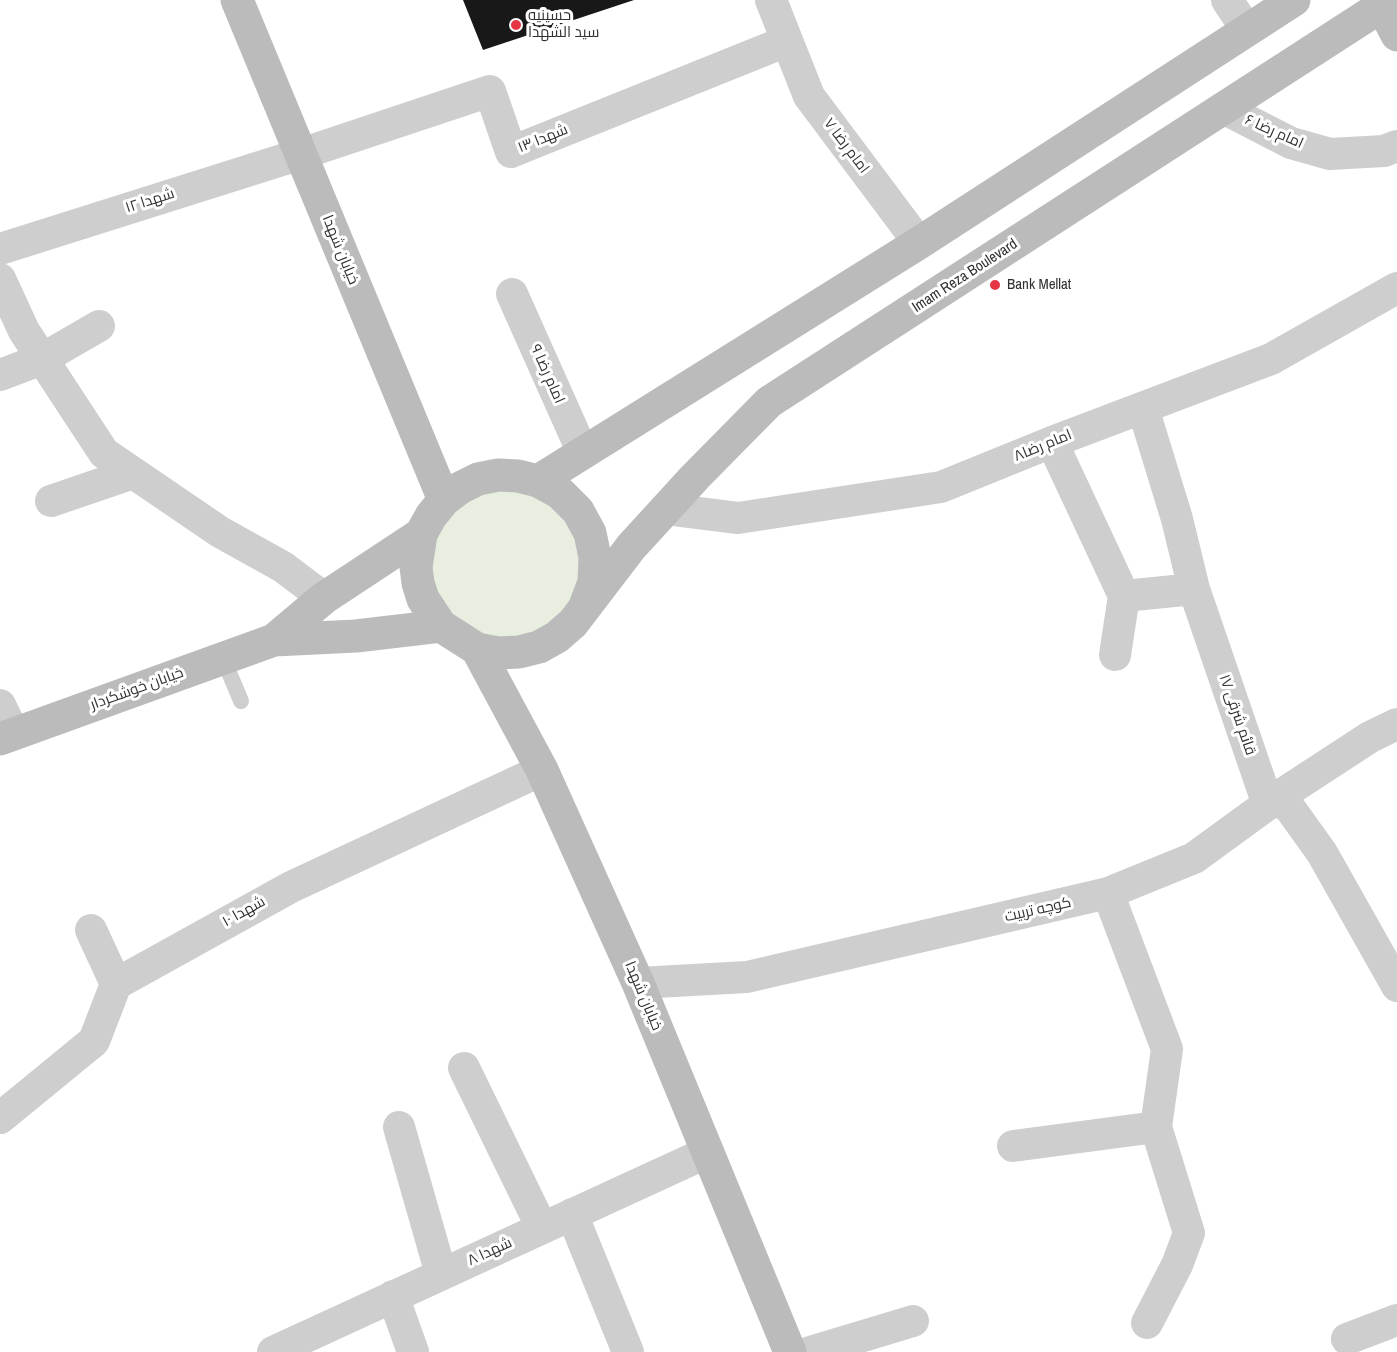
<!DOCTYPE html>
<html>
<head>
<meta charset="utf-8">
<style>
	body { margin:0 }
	canvas { display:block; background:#fff }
</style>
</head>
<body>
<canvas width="1397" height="1352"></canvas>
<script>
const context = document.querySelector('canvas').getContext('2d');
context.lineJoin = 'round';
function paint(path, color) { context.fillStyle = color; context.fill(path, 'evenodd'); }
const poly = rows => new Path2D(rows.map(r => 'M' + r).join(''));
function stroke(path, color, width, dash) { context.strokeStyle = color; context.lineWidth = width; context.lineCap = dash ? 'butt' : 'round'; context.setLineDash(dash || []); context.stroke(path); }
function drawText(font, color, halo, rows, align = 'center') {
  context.font = font + ' "Archivo Narrow",Cairo,sans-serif'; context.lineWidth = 6; context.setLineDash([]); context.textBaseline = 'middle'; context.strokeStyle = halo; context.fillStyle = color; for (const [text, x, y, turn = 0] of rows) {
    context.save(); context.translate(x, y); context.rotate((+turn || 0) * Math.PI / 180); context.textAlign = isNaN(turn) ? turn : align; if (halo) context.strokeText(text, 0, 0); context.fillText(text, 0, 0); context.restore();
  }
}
const green = poly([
	'430 563a77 77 0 1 1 154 0a77 77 0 1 1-154 0Z'
]);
const building = poly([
	[463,0,634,0,483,50]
]);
const lane = poly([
	[223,658,241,701]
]);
const street = poly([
	[771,0,809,96,919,243],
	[1227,0,1247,30],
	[1223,108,1291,143,1330,154,1384,151,1397,146],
	[0,249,301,154,490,91,511,152,787,41],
	[0,279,24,331,104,453,220,532,283,567,324,598],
	[512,294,583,453],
	[0,375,42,359,99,326],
	[1143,408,1177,519,1194,589,1264,793,1289,807,1322,853,1397,986],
	[1052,442,1124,596,1115,655],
	[51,501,133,473],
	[666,509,738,518,941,487,1052,442,1271,359,1397,288],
	[1124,596,1194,589],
	[0,705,14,734],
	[1108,893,1167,1049,1156,1127,1189,1233,1177,1265,1147,1323],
	[91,930,116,984],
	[638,983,747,977,1108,893,1194,858,1275,799,1370,737,1397,724],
	[464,1068,542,1228],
	[0,1118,94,1041,116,984,291,887,542,770],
	[399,1127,441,1274],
	[1013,1146,1156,1127],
	[572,1214,628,1352],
	[393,1296,413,1352],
	[1347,1339,1397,1320],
	[273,1352,708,1152],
	[810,1352,913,1321]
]);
const secondary = poly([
	[237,0,444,500],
	[1382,6,1397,35],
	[538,481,919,243,1294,0],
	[585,606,594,582,595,557,590,533,578,511,560,493,538,481,518,476,498,475,478,479,460,488,444,500,431,516,421,534,416,567,418,583,423,599,441,626,477,649,498,653,519,652,539,647,557,637,573,623,631,547,695,477,769,402,1391,0],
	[274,640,324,598,421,534],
	[477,649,542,770,638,983,790,1352],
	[0,739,274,640,356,636,441,626]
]);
const markers = [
	[516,25,6,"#e63646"],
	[995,285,6,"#e63646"]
];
const poiNames = [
	["حسینیه",528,16],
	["سید الشهدا",528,33],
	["Bank Mellat",1007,285]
];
const streetNames = [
	["امام رضا ۶",1274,132,24],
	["شهدا ۱۳",543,139,-22],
	["امام رضا ۷",846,146,53],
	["شهدا ۱۲",150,201,-18],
	["خیابان شهدا",340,250,68],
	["Imam Reza Boulevard",965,276,-33],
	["امام رضا ۹",547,374,66],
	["۸امام رضا",1043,446,-22],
	["خیابان خوشکردار",137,689,-20],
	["قائم شرقی ۱۷",1237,715,71],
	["کوچه تربیت",1038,910,-13],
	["شهدا ۱۰",244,912,-29],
	["خیابان شهدا",643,996,67],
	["شهدا ۸",490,1252,-25]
];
paint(green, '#e8eee0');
paint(building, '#181818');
stroke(lane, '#cecece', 16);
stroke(street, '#cecece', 32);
stroke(secondary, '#bbb', 33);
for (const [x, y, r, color] of markers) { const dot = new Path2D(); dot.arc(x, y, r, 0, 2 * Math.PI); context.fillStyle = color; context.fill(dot); stroke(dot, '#fff', 2); }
drawText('15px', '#313131', '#fff', poiNames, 'left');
drawText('15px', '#313131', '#fff', streetNames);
</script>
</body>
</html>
